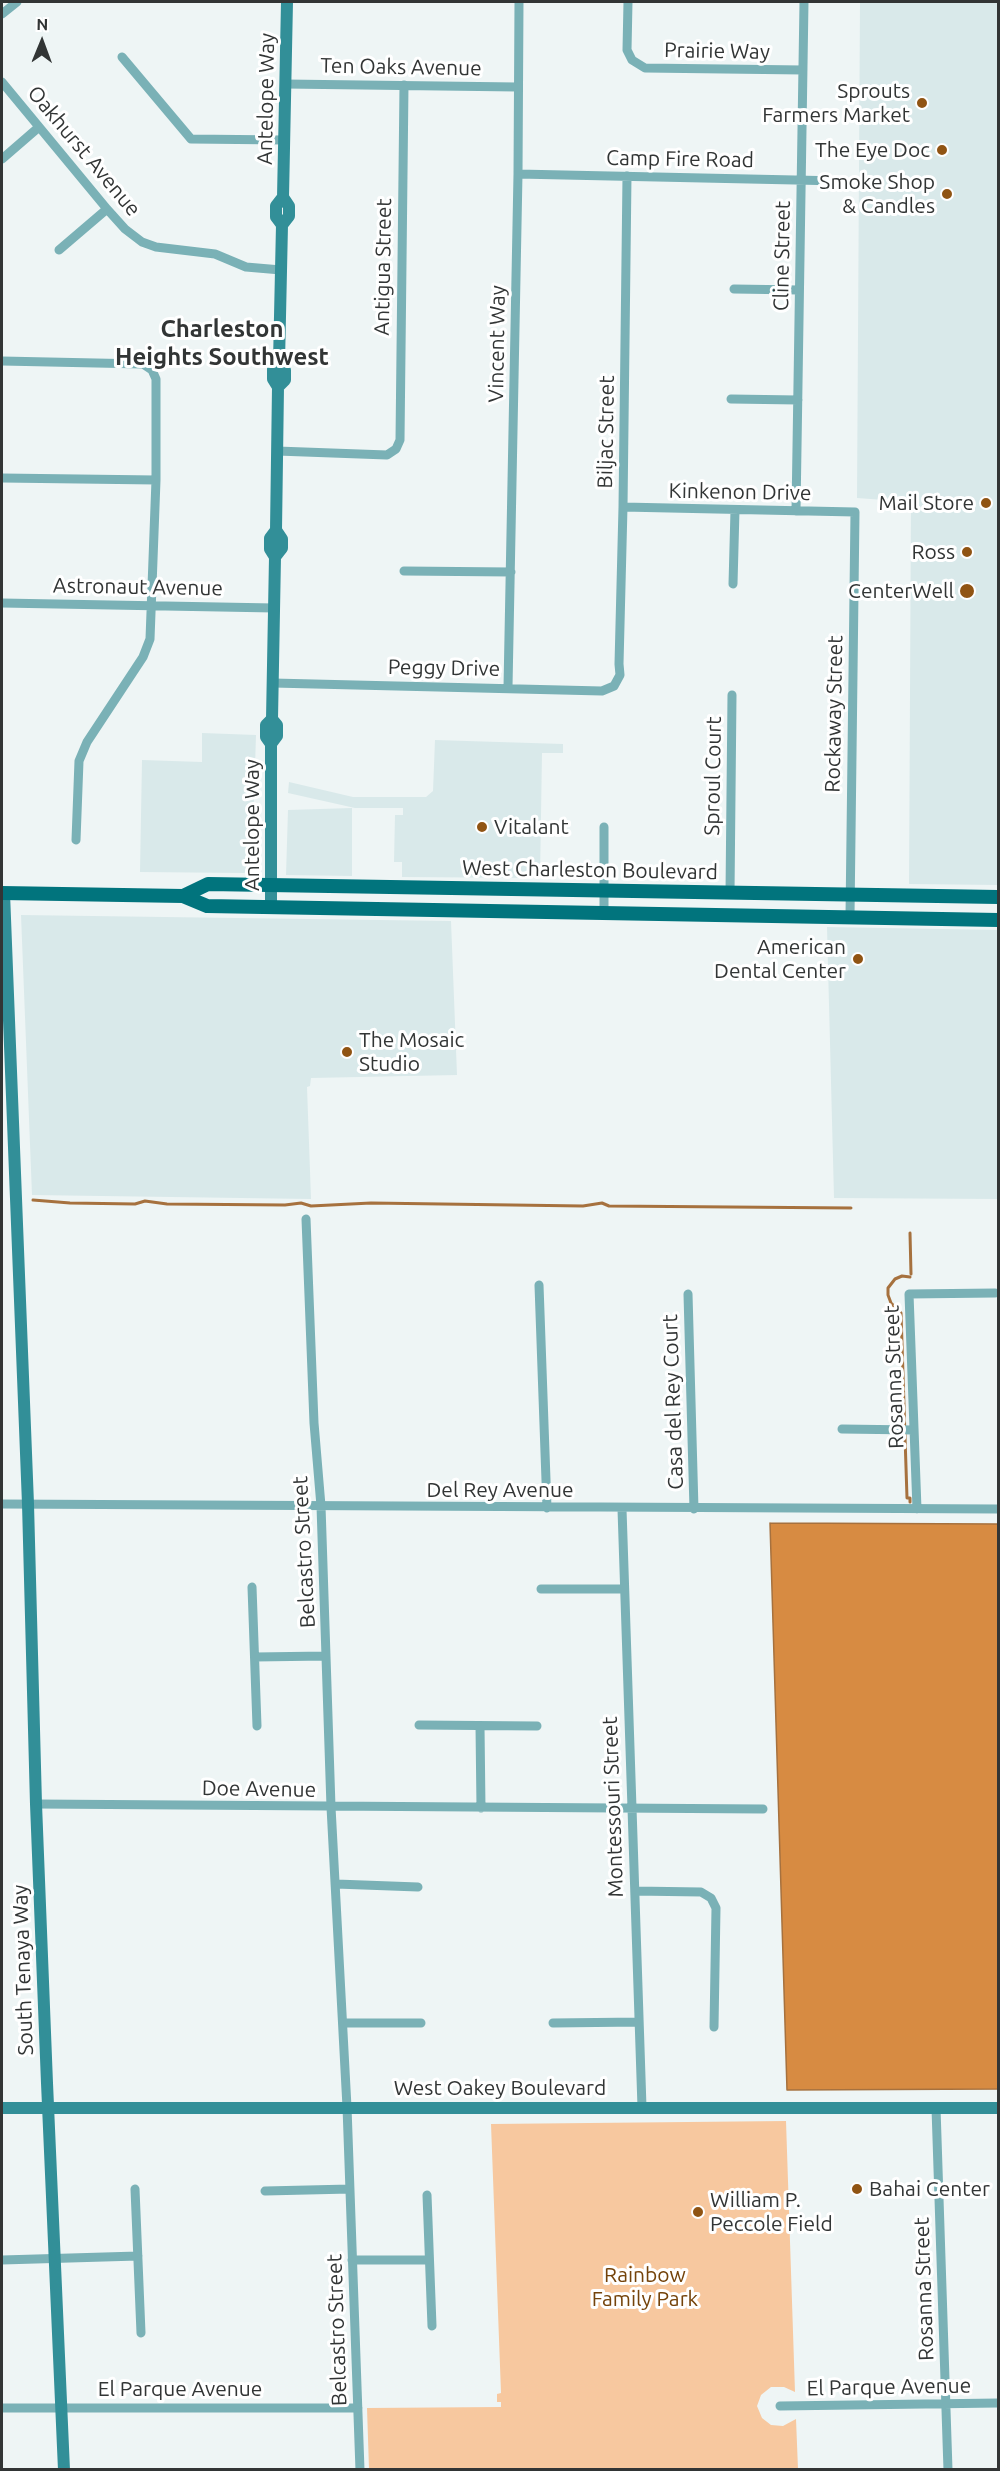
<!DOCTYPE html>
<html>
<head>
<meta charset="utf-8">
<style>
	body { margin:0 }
	#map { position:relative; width:1000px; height:2471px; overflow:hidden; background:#eef5f5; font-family:Ubuntu,sans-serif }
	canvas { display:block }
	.frame { position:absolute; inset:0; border:3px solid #323535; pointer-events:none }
	.north { position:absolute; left:12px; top:12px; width:60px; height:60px; -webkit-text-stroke:4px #fff; paint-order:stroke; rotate:1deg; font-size:16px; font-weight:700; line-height:24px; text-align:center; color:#323535 }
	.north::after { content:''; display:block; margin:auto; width:21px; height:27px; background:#323535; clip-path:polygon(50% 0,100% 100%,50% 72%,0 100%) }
</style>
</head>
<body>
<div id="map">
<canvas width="1000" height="2471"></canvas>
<div class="frame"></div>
<div class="north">N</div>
</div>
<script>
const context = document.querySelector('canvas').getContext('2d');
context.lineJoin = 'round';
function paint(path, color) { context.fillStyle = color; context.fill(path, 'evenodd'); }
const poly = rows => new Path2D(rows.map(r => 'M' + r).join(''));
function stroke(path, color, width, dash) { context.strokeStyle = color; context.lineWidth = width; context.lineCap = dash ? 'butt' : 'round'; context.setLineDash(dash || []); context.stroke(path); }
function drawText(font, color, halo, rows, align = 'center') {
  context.font = font + ' Ubuntu,sans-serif'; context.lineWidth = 6; context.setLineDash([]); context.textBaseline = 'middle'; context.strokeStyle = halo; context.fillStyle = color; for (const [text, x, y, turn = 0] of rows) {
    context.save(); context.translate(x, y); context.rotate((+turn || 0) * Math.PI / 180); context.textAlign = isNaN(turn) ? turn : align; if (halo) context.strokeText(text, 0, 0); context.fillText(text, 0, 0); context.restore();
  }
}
const built = poly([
	[860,2,998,2,998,885,909,884,911,502,857,498],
	[202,733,256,735,252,864,250,870,244,873,140,872,142,760,202,762],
	[435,740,563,744,563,753,542,753,540,878,402,877,402,862,394,862,395,815,403,815,403,808,355,808,288,793,289,782,353,797,426,797,433,791],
	[352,808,352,876,286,875,288,810],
	[21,915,451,921,457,1075,311,1078,310,1086,307,1087,311,1199,32,1195],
	[827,927,998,930,998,1199,834,1198]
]);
const green = poly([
	[786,2121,795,2392,784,2387,771,2387,761,2395,757,2406,762,2418,771,2425,783,2426,796,2419,798,2469,369,2469,367,2408,501,2407,501,2402,497,2402,497,2394,501,2393,491,2124]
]);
const water = poly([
	[770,1523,998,1524,998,2089,787,2090,770,1523]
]);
const stream = poly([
	[33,1200,70,1203,135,1204,145,1201,167,1204,285,1205,301,1203,311,1206,371,1203,583,1206,602,1203,609,1206,851,1208],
	[910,1233,911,1274],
	[910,1277,902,1276,895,1279,888,1288,888,1295,891,1303,901,1313,907,1498,910,1498,910,1502]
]);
const street = poly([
	[628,2,627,50,632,60,645,68,803,70],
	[2,14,17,2],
	[122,57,191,139,284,140],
	[2,82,107,209,125,229,142,242,156,247,215,254,246,267,281,270],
	[285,84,517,87],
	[2,159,39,127],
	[518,174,841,181],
	[59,250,107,209],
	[734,289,799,290],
	[2,361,143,364,152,370,156,379,156,480,150,639,143,657,87,742,79,761,76,840],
	[731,399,798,400],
	[277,451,387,455,396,449,400,440,404,85],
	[2,478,156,480],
	[623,507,855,512,850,916],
	[796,511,804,2],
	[404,571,511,572],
	[733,584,735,510],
	[2,603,274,608],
	[273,683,602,691,614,686,620,675,619,664,623,507,627,176],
	[508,687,518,174,519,2],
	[604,827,604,912],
	[730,893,732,695],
	[306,1219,314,1423,321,1506,331,1807,347,2107,360,2470],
	[539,1285,547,1508],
	[688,1294,694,1509],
	[842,1429,914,1430],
	[2,1504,998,1509],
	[622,1509,642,2107],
	[917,1509,909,1294,995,1293],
	[252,1587,257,1726],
	[541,1589,623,1589],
	[255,1657,326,1656],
	[419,1725,537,1726],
	[480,1726,481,1808],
	[36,1804,763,1809],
	[336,1884,418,1887],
	[635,1891,701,1892,711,1898,716,1908,714,2027],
	[343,2023,421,2023],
	[553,2023,639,2022],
	[936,2108,948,2470],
	[135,2189,141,2333],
	[265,2191,350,2189],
	[427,2195,432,2326],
	[2,2260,138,2256],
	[352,2260,429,2260],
	[780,2406,998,2403],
	[2,2408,358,2408]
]);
const secondary = poly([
	[282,225,276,217,276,206,283,197],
	[278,387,285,380,285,370,279,362,282,225,289,216,289,206,283,197,287,2],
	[275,557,282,548,282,539,276,530],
	[271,744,277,736,277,725,272,719,275,557,270,549,270,538,276,530,278,387,273,379,273,369,279,362],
	[4,893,28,1504,36,1804,47,2083,64,2470],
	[271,907,271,744,266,737,266,725,272,719],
	[2,2108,998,2108]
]);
const primary = poly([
	[2,893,183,896,207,906,998,920],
	[183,896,208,884,998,897]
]);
const markers = [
	[922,103,6,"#905413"],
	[942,150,6,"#905413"],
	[947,194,6,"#905413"],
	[986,503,6,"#905413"],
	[967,552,6,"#905413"],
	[967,591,8,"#905413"],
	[482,827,6,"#905413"],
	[858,959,6,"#905413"],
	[347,1052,6,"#905413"],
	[857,2189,6,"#905413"],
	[698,2212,6,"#905413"]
];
const streetNames = [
	["Prairie Way",717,51,1],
	["Ten Oaks Avenue",401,67,1],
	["Antelope Way",266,99,-89],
	["Oakhurst Avenue",84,151,50],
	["Camp Fire Road",680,159,1],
	["Cline Street",782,256,-89],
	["Antigua Street",383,267,-89],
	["Vincent Way",497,344,-89],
	["Biljac Street",606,432,-89],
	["Kinkenon Drive",740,492,1],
	["Astronaut Avenue",138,587,1],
	["Peggy Drive",444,668,1],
	["Rockaway Street",834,714,-89],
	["Sproul Court",713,776,-89],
	["Antelope Way",252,825,-90],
	["West Charleston Boulevard",590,870,1],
	["Rosanna Street",894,1377,-92],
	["Casa del Rey Court",673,1402,-92],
	["Del Rey Avenue",500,1490],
	["Belcastro Street",304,1552,-93],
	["Doe Avenue",259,1789,1],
	["Montessouri Street",613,1807,-92],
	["South Tenaya Way",23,1970,-92],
	["West Oakey Boulevard",500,2088],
	["Rosanna Street",924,2289,-92],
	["Belcastro Street",337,2330,-92],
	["El Parque Avenue",889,2387,-1],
	["El Parque Avenue",180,2389]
];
const poiNames = [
	["Sprouts",910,91],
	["Farmers Market",910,115],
	["The Eye Doc",930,150],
	["Smoke Shop",935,182],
	["& Candles",935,206],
	["Mail Store",974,503],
	["Ross",955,552],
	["CenterWell",954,591],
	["Vitalant",494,827,"left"],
	["American",846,947],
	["Dental Center",846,971],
	["The Mosaic",359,1040,"left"],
	["Studio",359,1064,"left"],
	["Bahai Center",869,2189,"left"],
	["William P.",710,2200,"left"],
	["Peccole Field",710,2224,"left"]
];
const parkNames = [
	["Rainbow",645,2275],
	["Family Park",645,2299]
];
const quarterNames = [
	["Charleston",222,329],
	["Heights Southwest",222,357]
];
paint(built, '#d9e9ea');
paint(green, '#f7c89f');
paint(water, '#d78b42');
stroke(water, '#a6713e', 1.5);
stroke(stream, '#a6713e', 3);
stroke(street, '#7ab1b6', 9);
stroke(secondary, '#328f98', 12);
stroke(primary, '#01747d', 14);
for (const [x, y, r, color] of markers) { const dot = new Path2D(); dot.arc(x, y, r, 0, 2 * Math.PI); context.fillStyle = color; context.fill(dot); stroke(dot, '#fff', 2); }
drawText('21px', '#323535', '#fff', streetNames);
drawText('21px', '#323535', '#fff', poiNames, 'right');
drawText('21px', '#74430a', '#fff', parkNames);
drawText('bold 24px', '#323535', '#fff', quarterNames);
</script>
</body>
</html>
